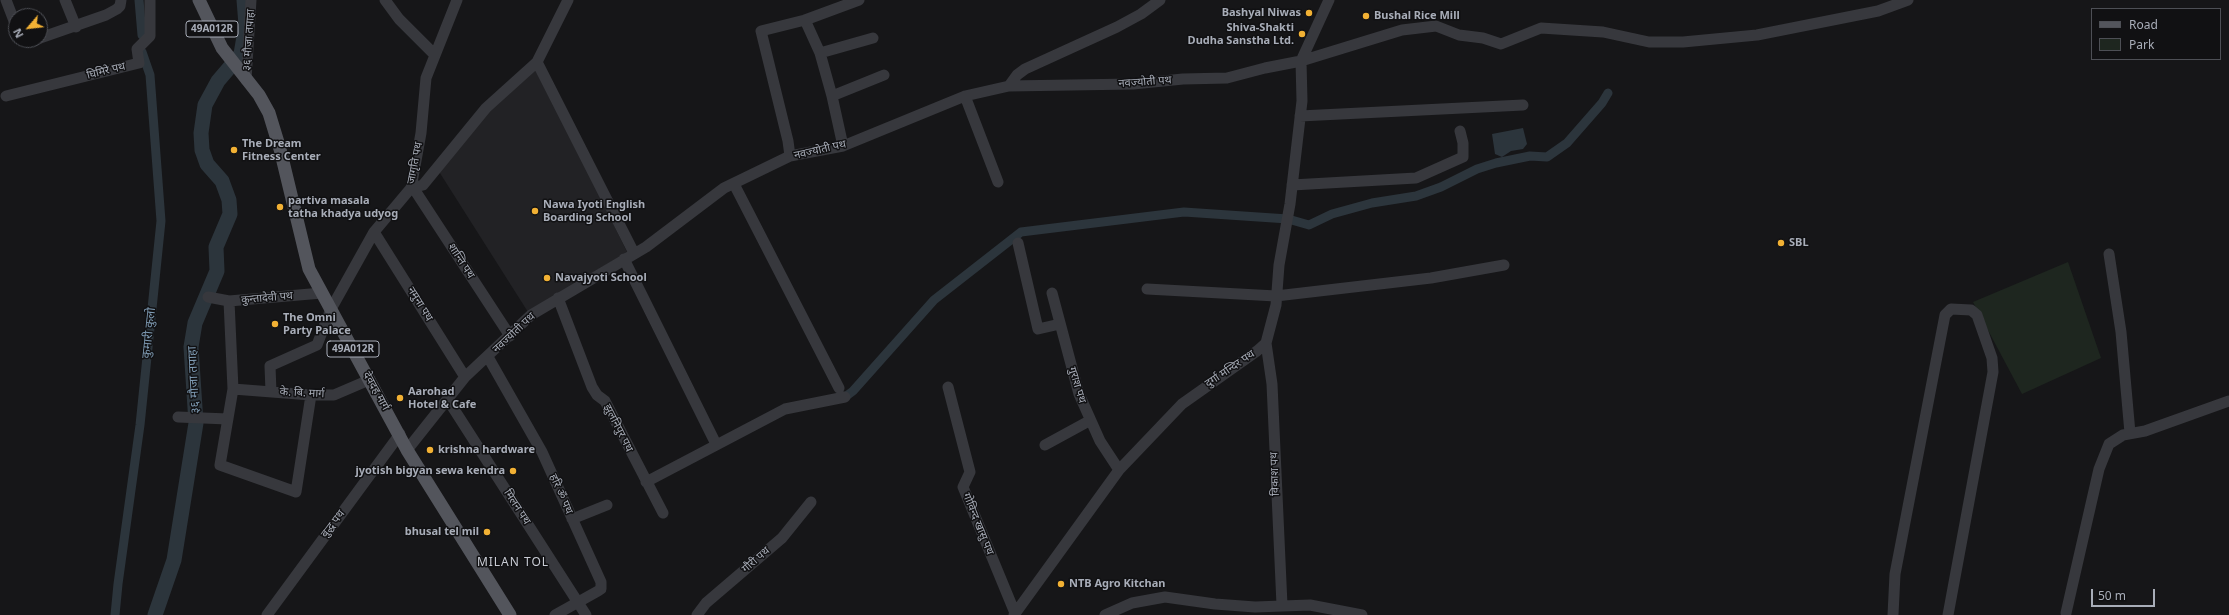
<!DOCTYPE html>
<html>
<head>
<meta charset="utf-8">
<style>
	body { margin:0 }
	#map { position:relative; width:2229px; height:615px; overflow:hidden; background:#161618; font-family:"Noto Sans",sans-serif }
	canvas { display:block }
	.legend { position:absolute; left:2091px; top:8px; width:130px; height:52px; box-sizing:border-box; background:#111113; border:1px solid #4d4f55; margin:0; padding:5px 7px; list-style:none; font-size:12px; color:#a8adb8 }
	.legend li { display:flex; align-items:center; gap:8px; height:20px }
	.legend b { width:20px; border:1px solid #4d4f55 }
	.north { position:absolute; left:8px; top:8px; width:40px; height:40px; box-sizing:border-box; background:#111113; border:1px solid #4d4f55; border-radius:50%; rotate:242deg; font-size:11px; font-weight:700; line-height:16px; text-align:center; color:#a8adb8 }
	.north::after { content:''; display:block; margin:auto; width:14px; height:18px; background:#f2b134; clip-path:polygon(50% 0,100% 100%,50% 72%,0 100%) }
	.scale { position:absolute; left:2091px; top:589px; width:64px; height:18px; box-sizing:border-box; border:2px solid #a8adb8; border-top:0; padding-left:5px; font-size:12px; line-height:14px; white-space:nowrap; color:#a8adb8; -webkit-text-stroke:3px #111113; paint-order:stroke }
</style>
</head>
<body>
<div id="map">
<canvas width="2229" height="615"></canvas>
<ul class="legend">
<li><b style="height:5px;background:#53555c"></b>Road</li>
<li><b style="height:11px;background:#1e261f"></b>Park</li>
</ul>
<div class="north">N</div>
<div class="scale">50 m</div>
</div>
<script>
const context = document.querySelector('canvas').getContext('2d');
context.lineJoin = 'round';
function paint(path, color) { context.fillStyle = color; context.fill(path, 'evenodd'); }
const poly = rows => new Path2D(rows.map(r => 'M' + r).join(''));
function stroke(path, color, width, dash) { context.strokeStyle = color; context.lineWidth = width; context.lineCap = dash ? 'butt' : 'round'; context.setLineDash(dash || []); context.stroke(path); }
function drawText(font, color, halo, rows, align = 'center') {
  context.font = font + ' "Noto Sans","Noto Sans Devanagari",sans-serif'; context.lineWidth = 3; context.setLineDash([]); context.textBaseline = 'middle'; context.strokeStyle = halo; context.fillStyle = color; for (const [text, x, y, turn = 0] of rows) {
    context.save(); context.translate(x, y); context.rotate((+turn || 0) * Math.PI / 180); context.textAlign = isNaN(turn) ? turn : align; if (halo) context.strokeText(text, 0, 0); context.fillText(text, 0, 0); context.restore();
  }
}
const built = poly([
	[537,66,627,252,528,312,438,170,488,108]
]);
const green = poly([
	[2068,262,2101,358,2022,394,1973,302]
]);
const water = poly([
	[1523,128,1527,144,1523,149,1511,151,1502,157,1495,154,1492,134]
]);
const canal = poly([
	[139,0,142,35],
	[845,397,853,391,934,300,1021,232,1184,212,1288,219,1309,225,1332,214,1372,203,1416,196,1441,187,1477,169,1496,163,1530,156,1547,157,1567,143,1602,103,1608,93],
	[115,615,118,584,140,425,161,221,150,75,142,52]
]);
const river = poly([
	[155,615,174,560,196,423,191,347,195,323,217,271,216,247,230,214,229,200,222,181,207,164,202,150,201,133,205,105,218,81,241,54,246,25,244,0]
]);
const minor = poly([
	[6,0,16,26],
	[65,0,76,27],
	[385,0,399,19,435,55],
	[805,20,859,0],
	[40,38,106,15,117,9,120,6,121,0],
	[22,40,28,42,35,40],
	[820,53,873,38],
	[537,62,634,253],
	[246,80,251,0],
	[1009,86,1017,75,1025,69,1117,27,1141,14,1160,0],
	[6,96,139,63,137,49,150,36,150,0],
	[832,96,884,75],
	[965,96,998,182],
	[1300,116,1523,105],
	[790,156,788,141,761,31,805,20,820,53,832,96,843,146],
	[734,184,839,388],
	[1292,185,1416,178,1463,157,1463,143,1460,131],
	[411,188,423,185,486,108,537,62,568,0],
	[411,188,416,192,510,336],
	[374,232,465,377],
	[1018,243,1038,329,1060,324],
	[2109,254,2121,332,2130,433],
	[624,259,716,444],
	[1147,289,1276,296,1431,278,1504,265],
	[1052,293,1079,394,1100,441,1119,470],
	[208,297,229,301],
	[558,298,592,387,597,395,605,401,663,513],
	[1266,343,1272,384,1282,605],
	[488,357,542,452,601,582,601,589,598,591,555,615],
	[948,387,970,472,963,487,1015,613],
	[233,389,311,395,334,395,369,380],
	[271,392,270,366,317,345,331,309,374,232,411,188,421,133,426,78,457,0],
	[311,395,296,492,220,465,233,389,229,301,322,293],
	[448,400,586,615],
	[178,417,228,419],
	[1045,445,1089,421],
	[407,450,465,377,531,315,646,247,724,188,790,156,843,146,965,96,1009,86,1133,84,1183,79,1227,78,1265,68,1301,61,1402,30,1436,26,1459,35,1483,38,1501,44,1541,28,1603,32,1649,42,1683,42,1757,35,1878,11,1908,0],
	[646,482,785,409,845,397],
	[572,519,607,505],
	[2066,613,2099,469,2109,444,2123,435,2145,431,2229,401],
	[267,615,400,434],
	[697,615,706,603,782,538,811,502],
	[1014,615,1119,470,1182,404,1257,351,1266,343,1276,305,1279,265,1290,204,1302,101,1301,61,1329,0],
	[1105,615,1132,603,1165,597,1215,604,1255,607,1310,605,1362,615],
	[1893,615,1895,574,1945,315,1951,309,1971,310,1977,315,1992,358,1993,372,1948,615]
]);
const major = poly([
	[199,0,222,48,259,95,269,113,280,149,309,269,407,450,510,615]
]);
const markers = [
	[1309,13,4,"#f2b134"],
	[1366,16,4,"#f2b134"],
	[1302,34,4,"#f2b134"],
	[234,150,4,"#f2b134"],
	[280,207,4,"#f2b134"],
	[535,211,4,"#f2b134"],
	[1781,243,4,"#f2b134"],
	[547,278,4,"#f2b134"],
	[275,324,4,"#f2b134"],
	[400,398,4,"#f2b134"],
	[430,450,4,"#f2b134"],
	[513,471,4,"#f2b134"],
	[487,532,4,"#f2b134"],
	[1061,584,4,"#f2b134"]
];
const shields = [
	[212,29,52],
	[353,349,52]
];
const shieldNames = [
	["49A012R",212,29],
	["49A012R",353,349]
];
const poiNames = [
	["Bashyal Niwas",1301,13,"right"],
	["Bushal Rice Mill",1374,16],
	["Shiva-Shakti",1294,28,"right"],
	["Dudha Sanstha Ltd.",1294,41,"right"],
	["The Dream",242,144],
	["Fitness Center",242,157],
	["partiva masala",288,201],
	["tatha khadya udyog",288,214],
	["Nawa Iyoti English",543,205],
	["Boarding School",543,218],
	["SBL",1789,243],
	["Navajyoti School",555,278],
	["The Omni",283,318],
	["Party Palace",283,331],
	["Aarohad",408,392],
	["Hotel & Cafe",408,405],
	["krishna hardware",438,450],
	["jyotish bigyan sewa kendra",505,471,"right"],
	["bhusal tel mil",479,532,"right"],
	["NTB Agro Kitchan",1069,584]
];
const streetNames = [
	["३६ मौजा तपाहा",249,40,-86],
	["घिमिरे पथ",106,71,-14],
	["नवज्योती पथ",1145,82,-4],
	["नवज्योती पथ",820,150,-13],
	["जागृति पथ",415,163,-79],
	["शान्ति पथ",461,261,57],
	["कुन्तादेवी पथ",267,298,-5],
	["नमुना पथ",420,304,58],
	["नवज्योती पथ",514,333,-43],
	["दुर्गा मन्दिर पथ",1230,369,-34],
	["गुराश पथ",1077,385,73],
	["देवदह मार्ग",376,391,61],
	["के. बि. मार्ग",302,393,3],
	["झुलनिपुर पथ",618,428,63],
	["विकाश पथ",1275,474,-92],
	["हरि ॐ पथ",561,494,66],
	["मिलन पथ",517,507,57],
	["बुद्ध पथ",333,524,-53],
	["गोविन्द खासु पथ",978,524,68],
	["गौरी पथ",756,560,-41]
];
const waterNames = [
	["कुमारी कुलो",149,333,-84],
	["३६ मौजा तपाहा",194,380,-93]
];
const neighbourhoodNames = [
	["MILAN TOL",513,563]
];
paint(built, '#222225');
paint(green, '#1e261f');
paint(water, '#2c353c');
stroke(canal, '#2c353c', 9);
stroke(river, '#2c353c', 15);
stroke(minor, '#37383d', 11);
stroke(major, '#53555c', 13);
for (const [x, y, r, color] of markers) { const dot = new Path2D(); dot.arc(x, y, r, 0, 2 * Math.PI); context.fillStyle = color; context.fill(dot); stroke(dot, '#111113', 1.5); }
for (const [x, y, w] of shields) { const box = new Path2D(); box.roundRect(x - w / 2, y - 8, w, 16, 3); context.fillStyle = '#111113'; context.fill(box); stroke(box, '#a8adb8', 1); }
drawText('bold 10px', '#a8adb8', null, shieldNames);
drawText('bold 11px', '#a8adb8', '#111113', poiNames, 'left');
drawText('11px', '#a8adb8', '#111113', streetNames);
drawText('italic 12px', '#7f9bb3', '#111113', waterNames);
context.letterSpacing = '1px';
drawText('12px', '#c9ccd4', '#111113', neighbourhoodNames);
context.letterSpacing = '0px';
</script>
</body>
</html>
